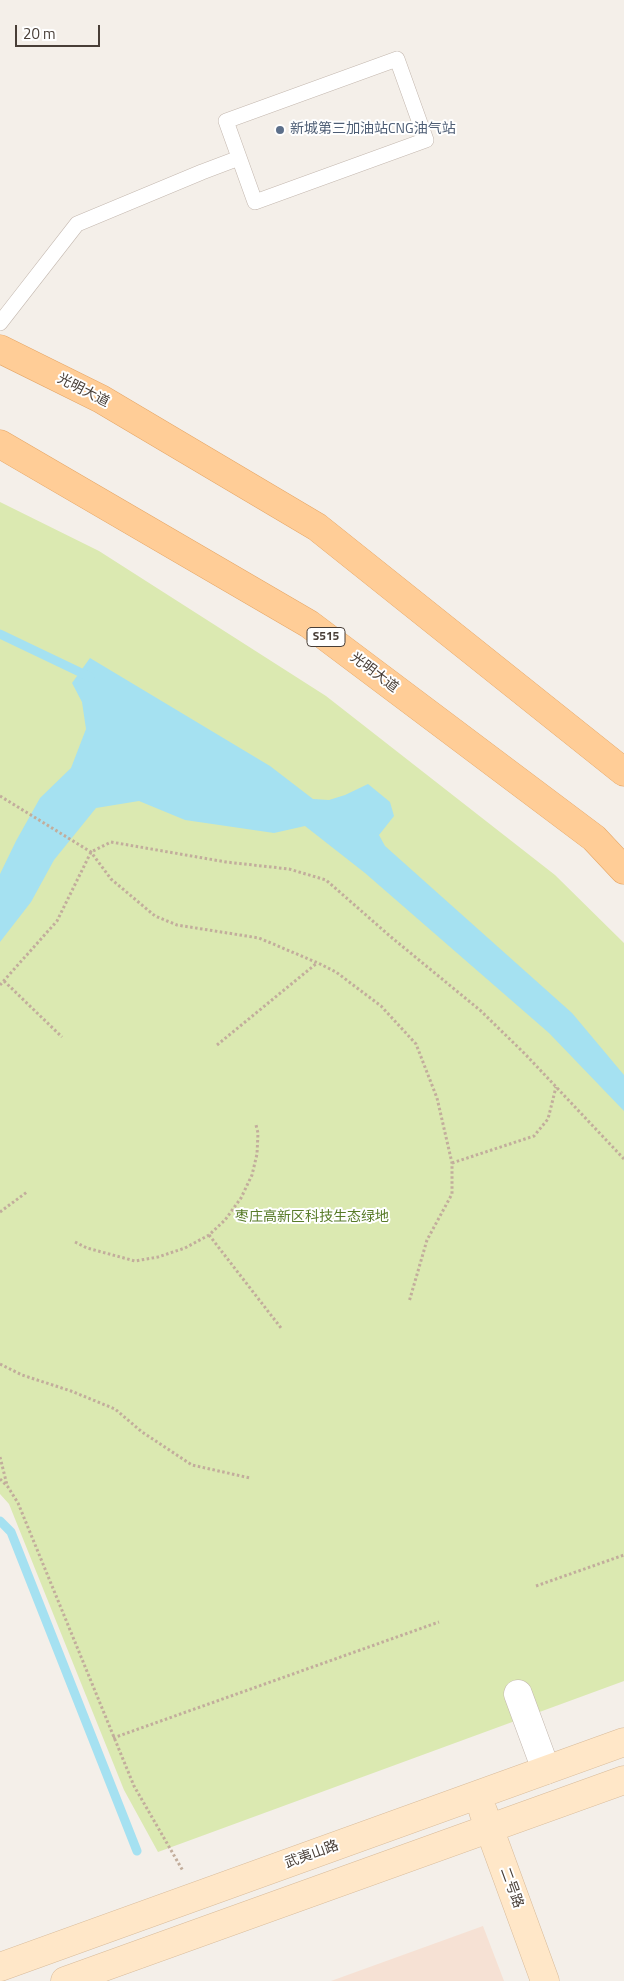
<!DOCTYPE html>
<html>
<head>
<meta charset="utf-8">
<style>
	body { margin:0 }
	#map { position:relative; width:624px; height:1981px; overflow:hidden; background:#f4efe9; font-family:"Titillium Web",sans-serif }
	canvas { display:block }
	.scale { position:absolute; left:15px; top:25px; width:85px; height:22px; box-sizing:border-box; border:2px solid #483e37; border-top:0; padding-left:6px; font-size:15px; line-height:18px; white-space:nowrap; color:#483e37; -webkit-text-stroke:4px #fff; paint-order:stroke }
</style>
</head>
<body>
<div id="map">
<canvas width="624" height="1981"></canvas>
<div class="scale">20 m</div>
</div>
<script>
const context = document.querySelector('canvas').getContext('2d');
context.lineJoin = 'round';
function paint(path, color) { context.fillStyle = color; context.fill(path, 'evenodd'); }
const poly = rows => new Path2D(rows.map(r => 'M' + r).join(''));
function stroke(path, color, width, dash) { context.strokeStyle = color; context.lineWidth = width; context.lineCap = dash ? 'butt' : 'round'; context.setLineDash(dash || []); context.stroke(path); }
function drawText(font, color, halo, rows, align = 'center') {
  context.font = font + ' "Titillium Web","Noto Sans SC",sans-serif'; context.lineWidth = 4; context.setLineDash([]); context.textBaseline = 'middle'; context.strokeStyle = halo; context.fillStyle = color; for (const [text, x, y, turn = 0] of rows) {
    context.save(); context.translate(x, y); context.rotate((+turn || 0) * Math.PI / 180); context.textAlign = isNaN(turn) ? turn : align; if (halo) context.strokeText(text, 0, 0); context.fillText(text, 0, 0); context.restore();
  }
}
const commercial = poly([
	[483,1926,504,1981,331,1981]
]);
const green = poly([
	[0,502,99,551,326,696,555,875,624,943,624,1681,158,1852,124,1790,9,1504,0,1494]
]);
const water = poly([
	[90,658,270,766,313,799,329,800,345,795,368,784,390,802,394,816,379,835,385,846,572,1013,624,1075,624,1111,549,1033,365,873,305,826,274,833,185,820,139,801,96,808,54,860,31,902,0,942,0,874,16,841,40,798,71,768,86,729,82,702,72,683]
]);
const stream = poly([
	[0,634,90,677],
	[0,1521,11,1532,137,1851]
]);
const path = poly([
	[0,796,91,852,111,879,155,916,177,925,259,938,318,963,336,972,381,1006,416,1044,437,1098,452,1163,452,1194,427,1240,409,1302],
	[4,981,62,1037],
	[0,985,57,921,91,852,111,842,226,862,289,869,326,880,391,937,481,1011,526,1055,624,1159],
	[217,1045,317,963],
	[452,1163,534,1136,548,1119,556,1087],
	[0,1212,27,1192],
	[209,1235,281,1328],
	[75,1242,87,1248,135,1261,158,1257,185,1248,209,1235,225,1220,241,1198,252,1175,257,1154,258,1133,256,1125],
	[0,1364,22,1375,71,1391,115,1409,142,1432,192,1465,250,1478],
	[0,1457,7,1485],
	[0,1479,8,1487,18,1503,134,1786,183,1871],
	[536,1586,624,1555],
	[113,1738,439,1622]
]);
const lane = poly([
	[397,59,426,140,255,202,226,121,397,59],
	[0,323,77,224,202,172,239,158]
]);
const street = poly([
	[518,1694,546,1770]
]);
const secondary = poly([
	[483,1811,545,1981],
	[0,1967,624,1742],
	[65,1981,624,1780]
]);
const primary = poly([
	[0,349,101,399,317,527,624,772],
	[0,444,309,624,594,838,624,870]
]);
const markers = [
	[280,130,5,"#5c6f8a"]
];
const shields = [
	[326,637,38]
];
const shieldNames = [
	["S515",326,637]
];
const serviceNames = [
	["新城第三加油站CNG油气站",290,130]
];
const streetNames = [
	["光明大道",83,391,27],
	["光明大道",374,673,37],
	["武夷山路",312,1855,-20],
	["二号路",511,1888,70]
];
const parkNames = [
	["枣庄高新区科技生态绿地",312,1218]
];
paint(commercial, '#f6e1d4');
paint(green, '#dbe9b1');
paint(water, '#a5e1f1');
stroke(stream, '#a5e1f1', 9);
stroke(lane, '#c3b7ae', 16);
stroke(street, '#c3b7ae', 29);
stroke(secondary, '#d8bb9a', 29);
stroke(primary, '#e5a666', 29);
stroke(path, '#c2ad9c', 3, [2.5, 2.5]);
stroke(lane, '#fff', 15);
stroke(street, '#fff', 28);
stroke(secondary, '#ffe7c8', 28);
stroke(primary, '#ffcd97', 28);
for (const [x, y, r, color] of markers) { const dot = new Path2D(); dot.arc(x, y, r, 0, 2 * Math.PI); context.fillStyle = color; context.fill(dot); stroke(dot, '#fff', 2); }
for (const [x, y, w] of shields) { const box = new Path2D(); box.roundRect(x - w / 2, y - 9.5, w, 19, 4); context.fillStyle = '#fff'; context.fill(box); stroke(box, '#483e37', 1); }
drawText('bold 12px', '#483e37', null, shieldNames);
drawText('14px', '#4e5e75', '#fff', serviceNames, 'left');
drawText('14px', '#483e37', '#fff', streetNames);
drawText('14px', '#587b29', '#fff', parkNames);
</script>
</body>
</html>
